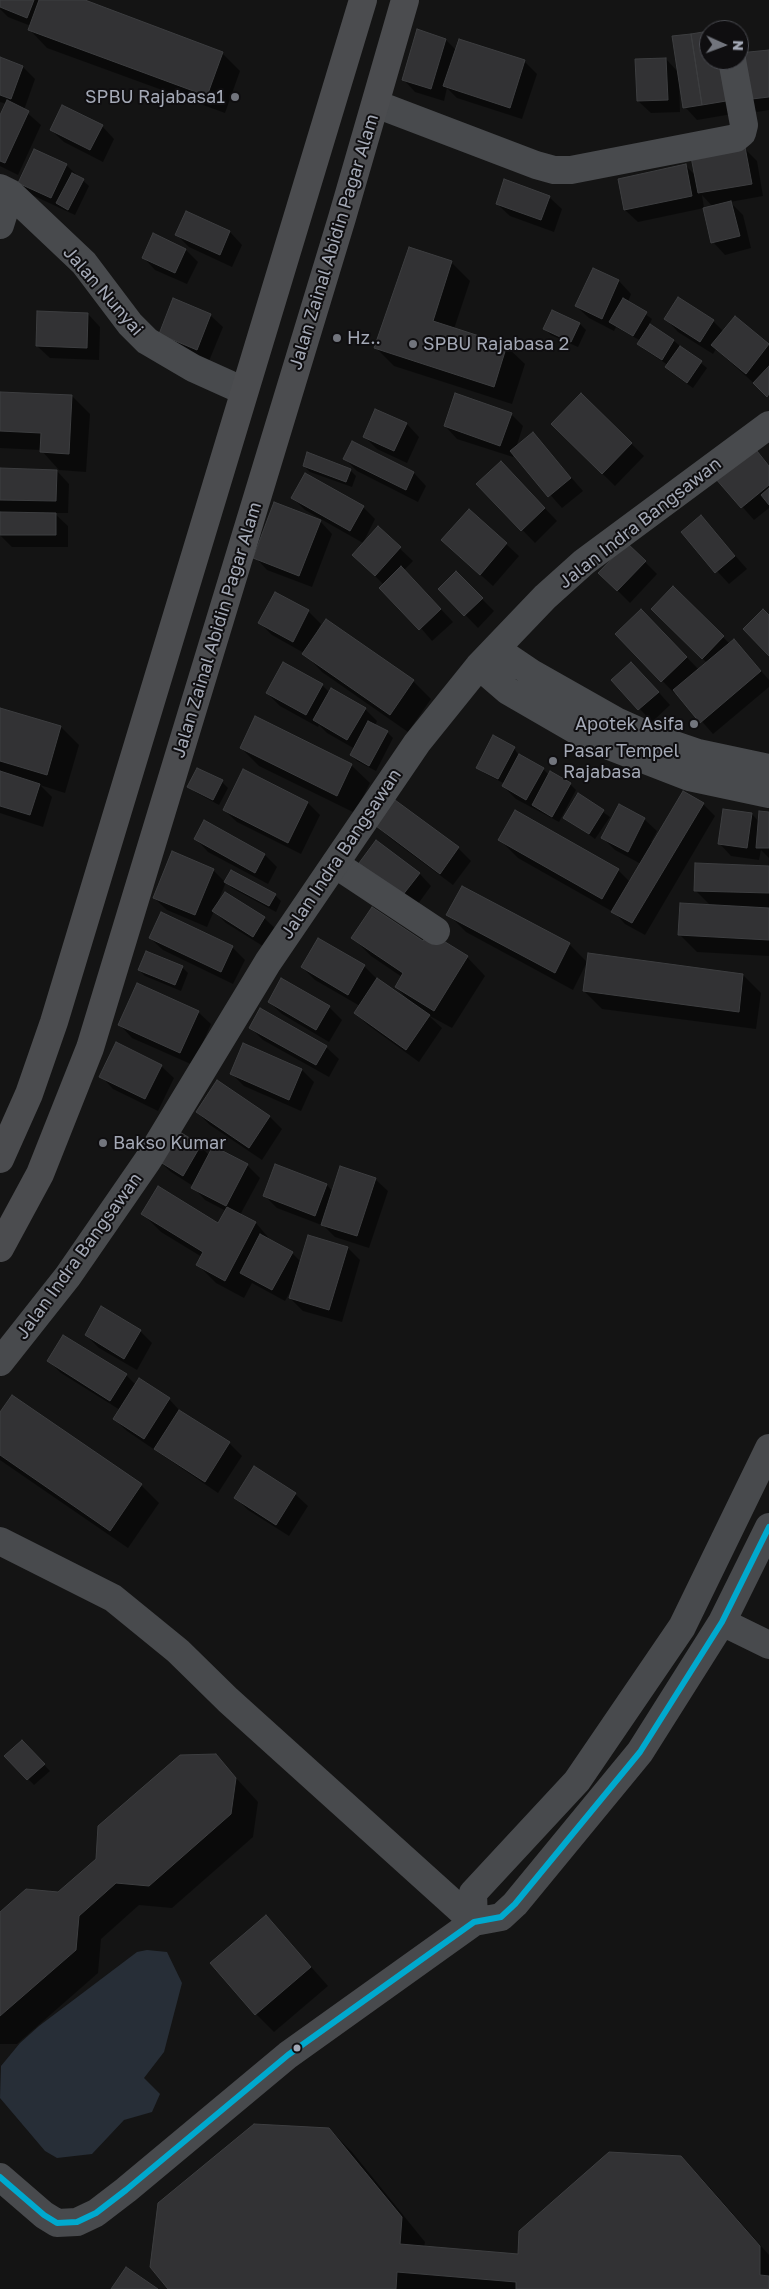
<!DOCTYPE html>
<html>
<head>
<meta charset="utf-8">
<style>
	body { margin:0 }
	#map { position:relative; width:769px; height:2289px; overflow:hidden; background:#141414; font-family:"Golos Text",sans-serif }
	canvas { display:block }
	.north { position:absolute; left:699px; top:20px; width:50px; height:50px; box-sizing:border-box; background:#0f0e10; border:1px solid #4b4c52; border-radius:50%; rotate:92deg; font-size:14px; font-weight:700; line-height:20px; text-align:center; color:#a4a9b6 }
	.north::after { content:''; display:block; margin:auto; width:18px; height:22px; background:#72757d; clip-path:polygon(50% 0,100% 100%,50% 72%,0 100%) }
</style>
</head>
<body>
<div id="map">
<canvas width="769" height="2289"></canvas>
<div class="north">N</div>
</div>
<script>
const context = document.querySelector('canvas').getContext('2d');
context.lineJoin = 'round';
function paint(path, color) { context.fillStyle = color; context.fill(path, 'evenodd'); }
const poly = rows => new Path2D(rows.map(r => 'M' + r).join(''));
function stroke(path, color, width, dash) { context.strokeStyle = color; context.lineWidth = width; context.lineCap = dash ? 'butt' : 'round'; context.setLineDash(dash || []); context.stroke(path); }
function drawText(font, color, halo, rows, align = 'center') {
  context.font = font + ' "Golos Text",sans-serif'; context.lineWidth = 4; context.setLineDash([]); context.textBaseline = 'middle'; context.strokeStyle = halo; context.fillStyle = color; for (const [text, x, y, turn = 0] of rows) {
    context.save(); context.translate(x, y); context.rotate((+turn || 0) * Math.PI / 180); context.textAlign = isNaN(turn) ? turn : align; if (halo) context.strokeText(text, 0, 0); context.fillText(text, 0, 0); context.restore();
  }
}
const water = poly([
	[147,1950,167,1952,182,1983,164,2052,144,2078,160,2094,152,2112,124,2120,92,2154,57,2158,45,2151,0,2098,1,2066,20,2043,39,2026,137,1952]
]);
const shadow = poly([
	[0,0,80,0,222,53,240,71,225,113,47,48,29,29,31,26,8,17,0,9],
	[709,32,709,60,738,113,697,120,685,107,680,80,679,80,680,112,651,113,638,101,666,59,679,73],
	[446,40,456,50,524,61,537,74,522,119,457,98,447,88,444,101,415,92,403,79],
	[769,51,769,110,757,112,744,99],
	[0,59,23,67,35,79,24,110,41,125,18,175,0,166,0,118,7,104,0,102],
	[102,126,114,139,103,162,64,142,51,130],
	[745,149,757,161,763,196,730,202,743,215,751,248,725,255,713,242,713,207,702,195,704,208,638,222,625,210,685,165,696,176],
	[66,165,89,186,75,215,32,195,20,183],
	[549,197,562,209,554,232,510,216,497,204],
	[187,213,230,232,242,245,232,267,189,247,177,235],
	[186,250,198,262,187,284,155,270,143,257],
	[451,262,470,281,454,329,506,346,525,364,512,404,394,366,376,348],
	[593,269,619,281,631,294,628,302,652,319,649,325,674,341,707,368,693,388,672,373,666,367,668,365,645,350,639,344,641,341,616,327,614,331,589,318,576,306],
	[553,312,580,324,586,330,578,347,551,335,545,329],
	[88,314,100,327,99,360,50,358,37,346],
	[210,315,223,327,209,361,173,346,160,334],
	[735,318,769,346,769,397,716,349,713,354,678,332,666,319,713,321,724,332],
	[0,393,72,396,90,414,86,472,59,470,41,450,0,448],
	[581,395,644,456,615,486,552,424],
	[376,410,407,424,419,437,407,463,377,449,364,436],
	[511,414,523,426,516,448,533,434,583,491,562,508,514,454,513,457,457,439,445,426],
	[353,442,414,473,426,486,418,502,357,471,345,459],
	[753,448,769,465,769,508,754,520,717,478],
	[304,466,350,470,356,476,352,487,310,472],
	[0,470,57,471,69,484,68,513,54,513,68,526,68,547,12,547,0,535],
	[513,475,557,521,535,543,478,484],
	[293,498,363,507,375,519,363,543,305,510],
	[469,510,519,556,493,586,455,552],
	[700,516,747,569,729,584,682,533],
	[320,521,332,534,312,587,267,570,255,557],
	[378,528,413,561,404,570,453,622,432,641,384,585,366,567],
	[627,544,657,574,630,603,600,573],
	[456,573,494,611,478,628,440,589],
	[673,588,730,644,734,640,769,680,769,687,713,734,676,692,675,694,617,634,654,623,699,670,707,663,653,609],
	[275,593,308,611,321,624,317,631,413,681,431,699,408,732,322,672,304,653,272,635,260,623],
	[644,676,670,705,652,722,613,680],
	[322,685,330,693,365,709,377,721,375,726,387,732,393,738,376,771,357,761,351,755,355,749,327,733,319,725,318,727,280,706,267,693],
	[0,709,61,727,79,745,65,793,40,785,52,797,43,827,0,813],
	[241,748,351,765,370,783,355,813,259,766],
	[514,748,519,756,543,769,549,775,570,784,576,790,559,822,516,799,503,786,505,784,484,773,478,767],
	[222,782,228,788,219,805,195,792,189,786],
	[579,795,610,817,595,839,565,817],
	[395,801,458,848,471,861,453,885,390,838,377,826],
	[308,803,320,815,301,854,237,822,224,810],
	[703,804,715,816,645,935,625,924,615,913,518,858,500,840,618,870,630,882,641,864,615,850,602,837,644,819,657,831,651,842,653,843],
	[769,813,769,858,761,850,759,860,731,856,719,843,752,814,759,822],
	[205,822,265,855,277,867,268,884,208,852,196,839],
	[769,867,769,956,697,952,679,934,711,906,695,890],
	[213,870,225,882,231,871,275,895,281,901,276,912,232,888,226,882,217,904,264,918,277,930,266,948,226,923,214,911,207,927,167,910,154,898],
	[419,873,431,886,415,908,373,875],
	[448,914,569,944,587,962,573,990,466,932],
	[429,934,467,957,485,976,452,1028,428,1015,442,1028,419,1062,368,1025,355,1013,360,1006,315,980,302,967,364,966,378,980,410,1002,396,987,402,977,371,956,353,938,423,943],
	[150,938,232,947,245,960,233,984,163,950],
	[182,967,188,973,181,991,145,976,139,970],
	[743,975,761,993,756,1029,602,1009,584,991],
	[282,980,329,1007,342,1020,329,1042,282,1014,269,1002],
	[198,1012,211,1024,193,1065,132,1038,120,1025],
	[250,1027,326,1047,339,1059,329,1077,263,1040],
	[161,1066,174,1078,158,1111,113,1089,101,1076],
	[302,1070,314,1082,301,1111,244,1086,232,1074],
	[217,1082,270,1117,282,1129,262,1160,210,1125,197,1112],
	[200,1146,209,1155,247,1165,260,1178,240,1215,256,1223,273,1243,292,1253,301,1262,348,1248,360,1260,342,1322,303,1311,290,1298,292,1288,285,1301,252,1283,244,1298,216,1283,198,1265,202,1257,161,1232,143,1214,219,1225,226,1211,205,1200,193,1187,193,1186,171,1172,158,1160],
	[276,1166,327,1185,333,1192,375,1179,388,1191,369,1248,335,1237,324,1226,277,1208,265,1196],
	[140,1331,152,1343,137,1370,99,1348,86,1335],
	[49,1361,126,1375,136,1385,169,1399,181,1412,229,1443,242,1456,218,1493,127,1431,114,1419,120,1410,61,1373],
	[0,1414,141,1485,159,1503,128,1548,0,1460],
	[295,1494,308,1506,289,1536,248,1510,236,1498],
	[22,1742,50,1771,34,1785,6,1756],
	[215,1755,258,1802,253,1837,172,1908,139,1905,101,1939,98,1973,17,2044,0,2044,0,1914,59,1893],
	[266,1916,328,1986,274,2032,256,2014],
	[329,2129,352,2152,425,2242,424,2248,519,2256,681,2157,704,2181,769,2255,769,2289,170,2289]
]);
const building = poly([
	[0,0,34,0,27,18,0,7,0,0],
	[39,0,85,0,223,52,207,96,28,30,39,0],
	[417,29,446,39,431,89,402,80,417,29],
	[709,31,709,60,719,60,726,101,702,105,691,34,709,31],
	[691,34,702,105,683,108,672,36,691,34],
	[459,39,525,60,510,108,443,86,459,39],
	[769,50,769,97,743,100,739,53,769,50],
	[0,57,23,66,11,99,0,95,0,57],
	[666,58,668,100,637,101,635,59,666,58],
	[7,100,29,111,5,163,0,161,0,115,7,100],
	[62,105,103,125,90,150,50,130,62,105],
	[745,147,752,184,698,193,691,157,745,147],
	[34,149,67,164,51,198,18,183,34,149],
	[686,164,692,196,624,210,618,179,686,164],
	[72,173,84,179,68,210,56,203,72,173],
	[504,179,550,196,541,220,496,204,504,179],
	[731,201,740,236,711,243,703,208,731,201],
	[186,211,230,231,220,255,175,235,186,211],
	[153,233,186,249,175,273,142,258,153,233],
	[409,247,452,261,433,321,507,345,494,387,374,348,409,247],
	[593,268,619,280,602,319,575,306,593,268],
	[678,297,714,320,700,342,664,319,678,297],
	[173,298,211,314,197,350,159,334,173,298],
	[623,298,647,312,633,336,609,322,623,298],
	[552,310,580,323,571,342,543,329,552,310],
	[37,311,88,313,87,348,36,346,37,311],
	[735,316,769,344,746,374,711,345,735,316],
	[650,324,674,340,662,360,637,344,650,324],
	[680,346,702,361,687,383,665,367,680,346],
	[769,366,769,394,767,397,753,383,769,366],
	[0,392,72,395,69,454,40,452,41,433,0,431,0,392],
	[455,393,512,413,500,446,444,426,455,393],
	[581,393,632,443,602,474,551,424,581,393],
	[375,409,407,423,394,451,363,437,375,409],
	[533,432,571,478,548,497,510,451,533,432],
	[352,441,414,472,406,490,343,459,352,441],
	[753,446,769,466,769,485,741,508,715,478,753,446],
	[307,452,351,469,346,482,303,466,307,452],
	[501,461,545,508,521,531,476,484,501,461],
	[0,468,57,470,56,501,0,500,0,468],
	[305,473,364,506,350,531,291,498,305,473],
	[769,488,769,505,761,495,769,488],
	[274,502,321,520,299,576,253,558,274,502],
	[469,509,507,543,480,575,441,540,469,509],
	[0,512,56,513,56,535,0,535,0,512],
	[701,515,735,556,715,573,681,532,701,515],
	[378,526,401,547,375,576,352,555,378,526],
	[627,543,646,561,617,591,598,573,627,543],
	[401,566,441,609,419,630,379,588,401,566],
	[456,571,483,598,464,616,438,589,456,571],
	[673,586,724,636,702,659,651,609,673,586],
	[275,592,309,610,293,642,258,623,275,592],
	[641,609,687,657,661,682,615,634,641,609],
	[763,609,769,615,769,656,743,629,763,609],
	[326,619,414,680,390,715,302,654,326,619],
	[734,639,761,671,700,723,673,690,734,639],
	[283,662,323,684,306,715,266,693,283,662],
	[631,662,659,692,638,710,611,680,631,662],
	[331,688,366,708,347,740,313,720,331,688],
	[0,708,61,726,47,775,0,761,0,708],
	[255,716,352,764,337,796,240,748,255,716],
	[368,721,388,731,369,766,350,755,368,721],
	[493,735,515,747,498,779,476,768,493,735],
	[519,754,544,768,526,800,502,786,519,754],
	[197,768,223,780,213,800,187,787,197,768],
	[243,769,308,802,288,843,223,810,243,769],
	[0,771,40,784,30,815,0,806,0,771],
	[550,771,571,783,552,817,532,805,550,771],
	[683,791,704,803,632,923,611,912,683,791],
	[578,793,604,810,589,834,563,818,578,793],
	[395,800,459,847,440,874,376,826,395,800],
	[619,804,645,818,628,852,601,838,619,804],
	[723,809,752,813,747,848,718,844,723,809],
	[515,810,619,869,602,899,498,840,515,810],
	[759,811,769,812,769,848,756,848,759,811],
	[204,820,265,854,255,873,194,839,204,820],
	[376,840,420,873,402,896,359,863,376,840],
	[172,851,214,869,195,915,153,898,172,851],
	[695,863,769,866,769,893,694,891,695,863],
	[231,870,276,894,269,906,224,882,231,870],
	[462,886,570,943,555,973,446,915,462,886],
	[225,892,265,917,253,937,212,911,225,892],
	[680,903,769,908,769,940,678,935,680,903],
	[372,907,423,941,429,932,468,956,434,1011,395,987,403,973,351,938,372,907],
	[161,912,233,946,221,972,149,938,161,912],
	[318,938,365,965,348,995,301,967,318,938],
	[146,951,183,966,175,985,138,970,146,951],
	[588,953,743,974,739,1012,583,991,588,953],
	[281,978,330,1006,316,1030,268,1002,281,978],
	[377,978,430,1015,406,1050,354,1013,377,978],
	[137,983,199,1011,180,1053,118,1025,137,983],
	[260,1008,327,1046,316,1065,249,1028,260,1008],
	[116,1042,162,1065,145,1099,99,1077,116,1042],
	[243,1043,302,1069,289,1100,230,1074,243,1043],
	[217,1080,270,1116,249,1148,196,1112,217,1080],
	[175,1129,201,1145,183,1176,157,1160,175,1129],
	[213,1146,248,1164,226,1206,191,1188,213,1146],
	[275,1164,327,1184,315,1216,263,1196,275,1164],
	[340,1166,376,1178,357,1236,321,1225,340,1166],
	[158,1186,218,1223,227,1207,256,1222,225,1281,196,1265,203,1252,141,1214,158,1186],
	[260,1234,293,1252,272,1290,240,1273,260,1234],
	[308,1235,348,1247,329,1310,289,1298,308,1235],
	[101,1306,141,1330,124,1359,85,1335,101,1306],
	[63,1335,127,1374,110,1401,47,1361,63,1335],
	[139,1378,170,1398,144,1439,113,1419,139,1378],
	[12,1395,142,1484,110,1531,0,1455,0,1412,12,1395],
	[179,1410,230,1442,205,1482,154,1449,179,1410],
	[254,1466,296,1493,276,1525,234,1498,254,1466],
	[22,1740,45,1764,27,1780,4,1756,22,1740],
	[216,1754,236,1778,231,1814,149,1886,116,1883,79,1916,76,1950,0,2016,0,1912,26,1889,58,1892,96,1859,98,1826,180,1755,216,1754],
	[266,1915,311,1967,255,2015,210,1963,266,1915],
	[254,2124,329,2128,402,2217,400,2244,518,2254,519,2231,609,2152,681,2156,760,2246,760,2275,769,2276,769,2289,516,2289,516,2282,397,2272,396,2289,168,2289,150,2267,158,2203,254,2124],
	[126,2267,158,2289,111,2289,126,2267]
]);
const minor = poly([
	[376,104,536,165,554,170,571,170,736,138,742,133,744,125,732,60],
	[0,188,10,193,84,263,130,324,147,341,193,368,244,391],
	[0,225,10,193],
	[335,864,436,931],
	[0,1541,113,1598,178,1651,228,1700,474,1922],
	[722,1622,769,1645],
	[474,1922,473,1893,577,1781,682,1627,769,1448],
	[0,2177,44,2215,57,2223,77,2222,96,2213,126,2190,288,2055,474,1922,501,1917,515,1904,640,1752,722,1622,769,1527]
]);
const tertiary = poly([
	[496,649,533,674,616,721,654,738,698,753,769,768],
	[479,666,508,691,591,739,689,777,769,794],
	[0,1362,68,1276,148,1160,268,962,417,743,479,666,545,597,584,562,769,425]
]);
const trunk = poly([
	[0,1159,29,1094,54,1022,363,0],
	[0,1248,40,1174,90,1048,342,218,405,0]
]);
const bus1 = poly([
	[0,2177,44,2215,57,2223,77,2222,96,2213,126,2190,288,2055,474,1922,501,1917,515,1904,640,1752,722,1622,769,1527]
]);
const markers = [
	[235,97,5,"#72757d"],
	[337,338,5,"#72757d"],
	[413,344,5,"#72757d"],
	[694,724,5,"#72757d"],
	[553,761,5,"#72757d"],
	[103,1143,5,"#72757d"],
	[297,2048,4.5,"#a4a9b6"]
];
const poiNames = [
	["SPBU Rajabasa1",225,97,"right"],
	["Hz..",347,338],
	["SPBU Rajabasa 2",423,344],
	["Apotek Asifa",684,724,"right"],
	["Pasar Tempel",563,751],
	["Rajabasa",563,772],
	["Bakso Kumar",113,1143]
];
const streetNames = [
	["Jalan Zainal Abidin Pagar Alam",334,242,-73],
	["Jalan Nunyai",103,291,49],
	["Jalan Indra Bangsawan",640,523,-38],
	["Jalan Zainal Abidin Pagar Alam",217,630,-73],
	["Jalan Indra Bangsawan",341,854,-56],
	["Jalan Indra Bangsawan",79,1256,-54]
];
paint(water, '#272e37');
paint(shadow, '#0007');
paint(building, '#323234');
stroke(building, '#3d3e40', 1);
stroke(minor, '#484a4d', 28);
stroke(tertiary, '#484a4d', 28);
stroke(trunk, '#4b4c4f', 28);
stroke(bus1, '#00a9ce', 6);
for (const [x, y, r, color] of markers) { const dot = new Path2D(); dot.arc(x, y, r, 0, 2 * Math.PI); context.fillStyle = color; context.fill(dot); stroke(dot, '#0f0e10', 2); }
drawText('18px', '#a4a9b6', '#0f0e10', poiNames, 'left');
drawText('18px', '#a4a9b6', '#0f0e10', streetNames);
</script>
</body>
</html>
